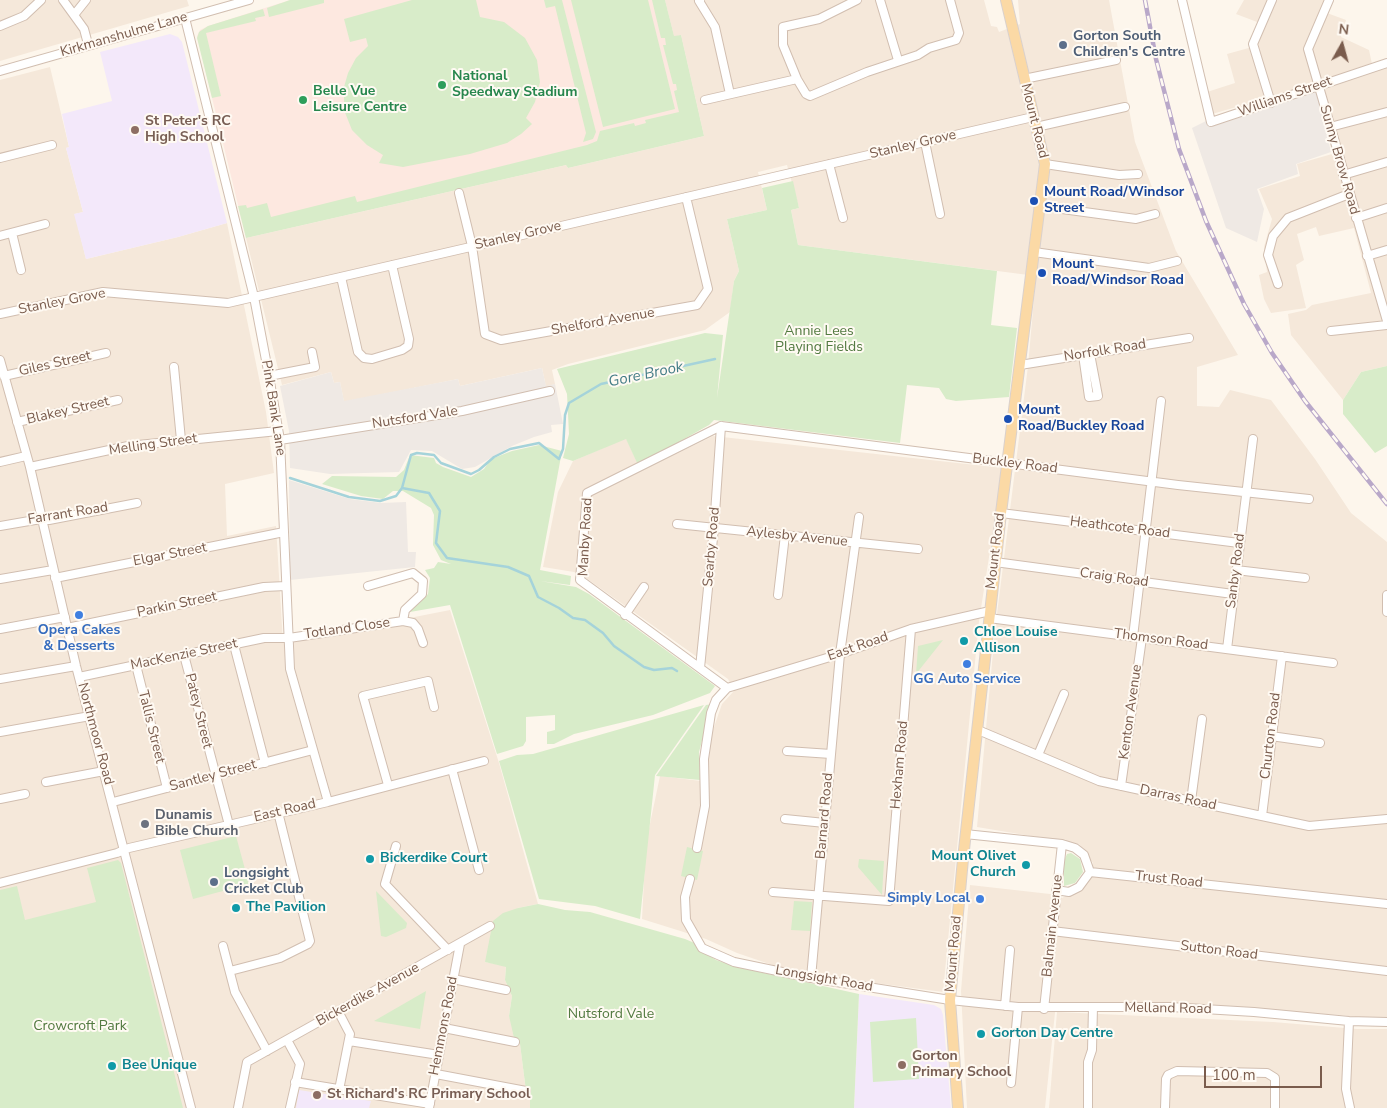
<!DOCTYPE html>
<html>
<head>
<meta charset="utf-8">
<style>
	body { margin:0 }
	#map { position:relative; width:1387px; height:1108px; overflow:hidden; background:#fdf6ec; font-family:"Nunito Sans",sans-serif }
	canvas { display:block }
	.north { position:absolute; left:1317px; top:20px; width:50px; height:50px; -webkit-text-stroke:4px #fffaf3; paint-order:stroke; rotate:7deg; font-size:14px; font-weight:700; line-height:20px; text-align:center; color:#7a5c4d }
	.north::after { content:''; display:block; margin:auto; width:18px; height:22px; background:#7a5c4d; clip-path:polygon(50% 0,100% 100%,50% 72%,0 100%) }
	.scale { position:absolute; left:1204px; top:1066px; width:118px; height:22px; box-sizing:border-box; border:2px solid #7a5c4d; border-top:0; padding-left:6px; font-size:15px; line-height:18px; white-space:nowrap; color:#7a5c4d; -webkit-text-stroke:4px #fffaf3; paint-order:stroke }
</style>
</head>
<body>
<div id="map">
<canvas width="1387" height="1108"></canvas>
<div class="north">N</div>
<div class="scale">100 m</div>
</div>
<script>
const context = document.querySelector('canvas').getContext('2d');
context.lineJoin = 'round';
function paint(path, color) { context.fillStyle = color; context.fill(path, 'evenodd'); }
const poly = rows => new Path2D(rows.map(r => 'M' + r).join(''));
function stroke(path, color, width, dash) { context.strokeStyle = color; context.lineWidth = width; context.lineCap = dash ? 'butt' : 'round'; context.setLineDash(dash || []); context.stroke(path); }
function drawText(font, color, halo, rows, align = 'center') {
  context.font = font + ' "Nunito Sans",sans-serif'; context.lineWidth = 4; context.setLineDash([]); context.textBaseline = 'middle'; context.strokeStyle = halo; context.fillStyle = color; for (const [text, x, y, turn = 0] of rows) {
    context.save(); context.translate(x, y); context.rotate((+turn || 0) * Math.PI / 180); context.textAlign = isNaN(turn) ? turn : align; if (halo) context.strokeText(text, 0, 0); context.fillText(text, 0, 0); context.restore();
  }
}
const residential = poly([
	[0,0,187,0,189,6,0,61],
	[665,0,984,0,991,26,997,27,999,32,1020,24,1018,0,1109,0,1135,142,1176,251,1238,355,1197,367,1197,406,1219,407,1230,390,1271,400,1315,459,1351,513,1387,542,1387,1021,1341,1015,1148,1003,1056,1003,1045,1108,967,1108,961,991,970,885,1050,894,1062,898,1080,888,1093,863,1079,844,977,827,995,630,1028,366,1036,276,798,245,791,210,799,208,787,165,758,172,767,210,727,219,739,271,734,281,730,312,705,330,568,364,552,370,555,384,546,387,542,368,460,386,458,379,344,402,340,382,334,383,331,372,282,385,246,238,566,165,568,168,704,136,681,35,674,37],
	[1244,0,1325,0,1327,13,1346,20,1341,37,1369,50,1372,64,1387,62,1387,366,1361,372,1343,400,1291,335,1288,314,1306,310,1312,305,1371,293,1354,228,1319,236,1316,227,1297,234,1304,260,1296,265,1306,308,1271,313,1264,299,1259,275,1267,272,1264,247,1272,219,1259,189,1300,176,1297,164,1332,154,1320,83,1212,114,1207,92,1235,83,1227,54,1256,46,1265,25,1236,14],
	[50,67,69,147,66,148,83,212,75,214,86,259,178,237,227,223,266,412,274,473,225,484,227,536,276,526,283,643,450,610,499,763,538,904,518,908,485,962,506,966,505,980,512,996,509,1016,520,1044,526,1091,530,1092,530,1108,0,1108,0,80],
	[713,436,1003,468,979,621,943,992,793,972,737,953,706,939,642,919,646,843,660,776,709,782,708,750,713,730,722,704,734,691,728,679,586,578,574,572,543,567,558,492,573,461,626,438,641,471],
	[1057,1012,1273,1022,1357,1029,1387,1029,1387,1108,1049,1108]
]);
const commercial = poly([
	[290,0,665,0,674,36,681,35,704,136,568,168,566,165,246,238,197,36,200,30,208,26]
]);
const industrial = poly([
	[1316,90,1331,152,1296,164,1298,174,1257,189,1264,209,1257,242,1226,228,1192,128,1212,118],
	[542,368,546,386,555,384,563,424,551,425,552,432,534,437,512,446,475,467,462,469,432,451,411,450,399,472,330,474,290,468,289,431,280,386,331,372,334,383,340,382,344,401,458,379,460,386],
	[289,480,350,499,381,503,406,502,408,552,416,552,415,567,290,580]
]);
const education = poly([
	[170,34,178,37,182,42,227,223,178,237,86,259,74,214,83,212,66,148,69,147,62,114,112,101,100,52],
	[859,994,934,1005,941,1009,943,1015,951,1108,854,1108],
	[299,1090,371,1101,369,1108,296,1108]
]);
const green = poly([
	[290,0,324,0,324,3,269,17,267,8],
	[412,0,476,0,480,17,504,22,525,38,537,60,540,82,535,102,526,118,532,124,521,134,507,143,470,154,403,167,379,163,383,155,367,145,352,130,344,110,344,87,348,73,356,58,368,46,366,38,350,42,344,19],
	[544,0,562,0,596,132,593,139,583,142,586,133,555,6,546,8],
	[571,0,648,0,675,109,603,127],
	[652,0,665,0,674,36,681,35,704,136,568,168,566,165,246,238,238,206,246,205,247,208,267,203,271,217,355,196,357,202,587,145,597,141,600,131,634,123,635,126,646,123,645,120,679,112,674,91,677,90,676,84,673,84,663,45,666,45,665,38,661,38],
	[263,9,265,16,255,18,256,21,206,33,221,96,212,98,197,38,199,32,208,26],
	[793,181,799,208,791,210,798,245,997,271,991,325,1017,328,1009,397,956,401,946,399,939,388,907,385,900,443,714,420,709,425,638,465,626,439,573,461,563,458,569,434,567,394,557,369,705,333,723,335,717,398,734,281,739,271,727,219,767,210,762,188],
	[1387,366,1387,446,1375,453,1343,414,1343,400,1361,372],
	[539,445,562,451,540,570,571,576,570,585,540,581,576,587,589,594,715,686,710,693,653,715,574,734,554,744,547,744,547,732,555,730,555,715,526,717,526,741,523,746,497,754,450,605,410,612,428,594,430,578,425,570,434,568,438,562,451,564,441,560,433,545,434,515,431,508,403,491,393,491,383,499,361,496,322,484,332,476,396,477,404,470,410,455,434,458,436,463,443,467,471,477,484,469,491,459,512,451],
	[943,640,916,674,918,646],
	[712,704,699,752,700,780,656,776,706,705],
	[704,705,655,775,640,919,595,906,539,899,499,761,517,755,533,754],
	[236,836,249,884,193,899,180,850],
	[687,847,703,851,697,880,681,876],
	[1071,853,1080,859,1083,872,1075,883,1064,886,1064,861,1067,854],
	[859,859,884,861,882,895,858,867],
	[118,860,121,863,183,1108,0,1108,0,890,17,886,25,920,96,902,87,868],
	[376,891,407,923,406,928,386,937,381,936],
	[794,901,812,902,810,931,791,930],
	[538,904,565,910,590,912,685,939,697,944,704,952,716,960,737,967,859,994,854,1108,530,1108,530,1092,526,1091,520,1044,515,1042,509,1016,512,996,505,980,506,967,485,962,493,921,503,913,518,908],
	[426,991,420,1029,374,1021],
	[916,1018,919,1079,873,1082,870,1022]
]);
const stream = poly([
	[290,478,349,497,380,501,396,496,402,488,411,455,417,453,434,455,441,463,471,474,479,470,494,457,510,449,539,443,559,459,563,449,565,415,569,403,601,384,715,359],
	[402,488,429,493,440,511,436,543,447,558,508,567,529,576,538,597,559,608,573,618,585,620,603,633,614,646,644,667,654,670,672,668,677,671]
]);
const minor = poly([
	[63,0,84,29,88,44],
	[700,0,699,1,715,27,730,94],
	[857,0,819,19,783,27,783,45,797,79,806,94,810,96,867,72,918,55,929,48,956,40,959,33,950,0],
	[880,0,898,60],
	[1182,0,1211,122,1387,63],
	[1329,0,1308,49,1387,321],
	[74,15,86,0],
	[185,18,254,297,269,376,280,440,290,669,328,802],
	[0,26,24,16,41,0],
	[0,71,249,0],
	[1024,79,1116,60],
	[705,100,797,79],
	[1271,103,1253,44,1272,0],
	[1036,127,1125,107],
	[1330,127,1387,112],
	[925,142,940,214],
	[0,158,52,145],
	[829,164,843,218],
	[1045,164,1119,175,1138,174],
	[1343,175,1387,162],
	[459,193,472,246,485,334,501,340,697,305,708,289,686,197],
	[1040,206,1136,219,1155,214],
	[1356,218,1387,208],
	[12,233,21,270],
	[0,236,45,224],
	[1034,252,1149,268,1177,261],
	[1367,256,1387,250],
	[341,277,358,352,364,358,372,359,402,350,408,346,409,339,392,265],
	[1278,284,1268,255,1273,236,1288,218,1349,194],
	[0,314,103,292,228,303,1033,117],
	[1331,331,1387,325],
	[1083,355,1089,397,1098,396,1090,354],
	[0,360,30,467,76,666,191,1108],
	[1020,365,1189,338],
	[174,367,181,440],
	[4,376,106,353],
	[269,376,315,367,312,352],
	[17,422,118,400],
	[721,426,1178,485,1309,499],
	[721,426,587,493,580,580,727,688],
	[280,440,462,411,550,391],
	[0,462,26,456],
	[30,467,128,446,278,431],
	[1001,513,1239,543],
	[677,524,918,549],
	[0,526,35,520,49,520,137,503],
	[995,562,1233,594],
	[1236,570,1305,578],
	[55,578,284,532],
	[0,579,53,570],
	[368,586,413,573,423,581,422,594,405,610,403,621],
	[778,595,785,535],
	[1387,595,1387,612],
	[625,615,644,587],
	[989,618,1333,663],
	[67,628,264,587,286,586],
	[0,629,65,617],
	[1133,637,1161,401],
	[234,645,265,763],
	[1227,649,1253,439],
	[184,655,229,825],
	[136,665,167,788],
	[700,668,714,528,721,426],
	[79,677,264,638,289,638,403,621,413,623,418,629,423,643],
	[0,679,76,666],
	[727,688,840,654,911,629,990,611],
	[978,730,1099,781,1191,801,1309,826,1387,819],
	[0,732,90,716],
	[1271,736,1320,743],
	[787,751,831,754],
	[1038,755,1064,694],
	[452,769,479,870],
	[46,782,104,771],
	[388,785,363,696,428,681,434,707],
	[1121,786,1142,638],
	[0,799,25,794],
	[1191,801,1202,719],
	[113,802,313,750],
	[1262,816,1282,656],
	[785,819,825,823],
	[965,834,1062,844,1075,848,1084,855,1090,872,1387,904],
	[396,846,385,884,448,950],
	[697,848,705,806,704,759,711,713,716,700,727,688],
	[690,879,685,897,686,920,702,948,734,962,811,978,950,1000,1018,1007,1170,1007,1254,1012,1349,1021,1387,1022],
	[0,883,117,853,129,848,328,802,484,761],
	[1056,890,1069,892,1079,887,1090,872],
	[773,892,889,901,911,629],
	[1052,931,1387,971],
	[223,946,235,992,267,1051],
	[230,971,280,958,308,944,310,941,278,812],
	[811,978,840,654,859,517],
	[453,979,506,990],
	[1005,1006,1010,950],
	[1044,1009,1062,844],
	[338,1011,350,1034,339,1090],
	[1349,1021,1346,1089,1350,1108],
	[444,1028,515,1042],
	[287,1040,300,1064,290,1108],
	[349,1041,439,1055],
	[436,1074,526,1091],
	[295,1082,430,1104],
	[1011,1083,1018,1007],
	[238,1108,247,1062,490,926],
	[429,1108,460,944],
	[1088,1108,1088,1062,1092,1050,1093,1007],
	[1165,1108,1166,1079,1168,1075,1177,1071,1267,1073,1275,1078,1275,1108]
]);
const major = poly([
	[958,1108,950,1000,963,859,1001,513,1045,164,1006,0]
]);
const rail = poly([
	[1145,0,1156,59,1179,149,1206,221,1244,304,1272,353,1305,401,1387,504]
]);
const markers = [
	[1063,45,5,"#5c6f8a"],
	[442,85,5,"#2e9e5b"],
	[303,100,5,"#2e9e5b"],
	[135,130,5,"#8d6e63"],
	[1034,201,5,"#1a4fb4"],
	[1042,273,5,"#1a4fb4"],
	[1008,419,5,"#1a4fb4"],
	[79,615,5,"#3f7fe0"],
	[964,641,5,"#0f9aa8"],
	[967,664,5,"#3f7fe0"],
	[145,824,5,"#6b7280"],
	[370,859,5,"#0f9aa8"],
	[1026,865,5,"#0f9aa8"],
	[214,882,5,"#5c6f8a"],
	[980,899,5,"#3f7fe0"],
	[236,908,5,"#0f9aa8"],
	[981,1034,5,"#0f9aa8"],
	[902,1065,5,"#8d6e63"],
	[112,1066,5,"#0f9aa8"],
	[317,1095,5,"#8d6e63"]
];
const streetNames = [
	["Kirkmanshulme Lane",124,35,-16],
	["Williams Street",1285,97,-19],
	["Mount Road",1034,121,76],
	["Stanley Grove",913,145,-13],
	["Sunny Brow Road",1339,160,74],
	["Stanley Grove",518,236,-13],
	["Stanley Grove",62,302,-11],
	["Shelford Avenue",603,322,-10],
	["Norfolk Road",1105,351,-9],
	["Giles Street",55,364,-13],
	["Pink Bank Lane",273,408,81],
	["Blakey Street",68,411,-13],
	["Nutsford Vale",415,418,-9],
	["Melling Street",153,445,-8],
	["Buckley Road",1015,464,7],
	["Farrant Road",68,514,-9],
	["Heathcote Road",1120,528,7],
	["Manby Road",586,537,-87],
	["Aylesby Avenue",797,537,6],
	["Searby Road",712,547,-85],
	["Mount Road",996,551,-83],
	["Elgar Street",170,555,-11],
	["Sanby Road",1236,571,-83],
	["Craig Road",1114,578,8],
	["Parkin Street",177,605,-12],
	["Totland Close",347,629,-8],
	["Thomson Road",1161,640,7],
	["East Road",858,647,-19],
	["MacKenzie Street",184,655,-12],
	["Patey Street",198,711,76],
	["Kenton Avenue",1131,712,-82],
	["Tallis Street",151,727,76],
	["Northmoor Road",95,734,75],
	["Churton Road",1271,736,-83],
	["Hexham Road",900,765,-85],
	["Santley Street",213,776,-15],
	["Darras Road",1178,798,12],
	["East Road",285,811,-13],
	["Barnard Road",825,816,-85],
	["Trust Road",1169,880,6],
	["Balmain Avenue",1053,926,-84],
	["Sutton Road",1219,951,7],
	["Mount Road",954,954,-85],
	["Longsight Road",824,979,10],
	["Bickerdike Avenue",368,995,-29],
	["Melland Road",1168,1009,1],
	["Hemmons Road",444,1026,-79]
];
const serviceNames = [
	["Gorton South",1073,37],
	["Children's Centre",1073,53],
	["Longsight",224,874],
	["Cricket Club",224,890]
];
const leisureNames = [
	["National",452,77],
	["Speedway Stadium",452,93],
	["Belle Vue",313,92],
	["Leisure Centre",313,108]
];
const educationNames = [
	["St Peter's RC",145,122],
	["High School",145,138],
	["Gorton",912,1057],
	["Primary School",912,1073],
	["St Richard's RC Primary School",327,1095]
];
const transitNames = [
	["Mount Road/Windsor",1044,193],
	["Street",1044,209],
	["Mount",1052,265],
	["Road/Windsor Road",1052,281],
	["Mount",1018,411],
	["Road/Buckley Road",1018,427]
];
const parkNames = [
	["Annie Lees",819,332],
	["Playing Fields",819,348],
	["Nutsford Vale",611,1015],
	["Crowcroft Park",80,1027]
];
const shopNames = [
	["Opera Cakes",79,631],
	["& Desserts",79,647],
	["GG Auto Service",967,680],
	["Simply Local",970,899,"right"]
];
const cultureNames = [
	["Chloe Louise",974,633],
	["Allison",974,649],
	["Mount Olivet",1016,857,"right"],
	["Church",1016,873,"right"],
	["Bickerdike Court",380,859],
	["The Pavilion",246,908],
	["Gorton Day Centre",991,1034],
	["Bee Unique",122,1066]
];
const worshipNames = [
	["Dunamis",155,816],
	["Bible Church",155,832]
];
const waterNames = [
	["Gore Brook",646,375,-12]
];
paint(residential, '#f5e8da');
paint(commercial, '#fde8e0');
paint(industrial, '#efe9e4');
paint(education, '#f3e8fa');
paint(green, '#d8ecc9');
stroke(stream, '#a5d3da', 2.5);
stroke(minor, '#d1beb0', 10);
stroke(major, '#dad1cd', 12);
stroke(minor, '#fff', 8);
stroke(major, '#fbd9a5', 10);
stroke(rail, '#b9a8c9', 4.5);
stroke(rail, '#fffaf3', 2.5, [8]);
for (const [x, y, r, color] of markers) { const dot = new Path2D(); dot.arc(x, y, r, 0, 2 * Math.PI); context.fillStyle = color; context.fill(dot); stroke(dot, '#fffaf3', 2); }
drawText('14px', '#7a5c4d', '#fffaf3', streetNames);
drawText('bold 14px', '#4e5e75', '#fffaf3', serviceNames, 'left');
drawText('bold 14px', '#27864d', '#fffaf3', leisureNames, 'left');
drawText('bold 14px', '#785e54', '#fffaf3', educationNames, 'left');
drawText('bold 14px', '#164399', '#fffaf3', transitNames, 'left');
drawText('14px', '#537a41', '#fffaf3', parkNames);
drawText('bold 14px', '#366cbe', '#fffaf3', shopNames);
drawText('bold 14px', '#0d838f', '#fffaf3', cultureNames, 'left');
drawText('bold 14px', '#5b616d', '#fffaf3', worshipNames, 'left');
drawText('italic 15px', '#437c86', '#fffaf3', waterNames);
</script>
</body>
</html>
